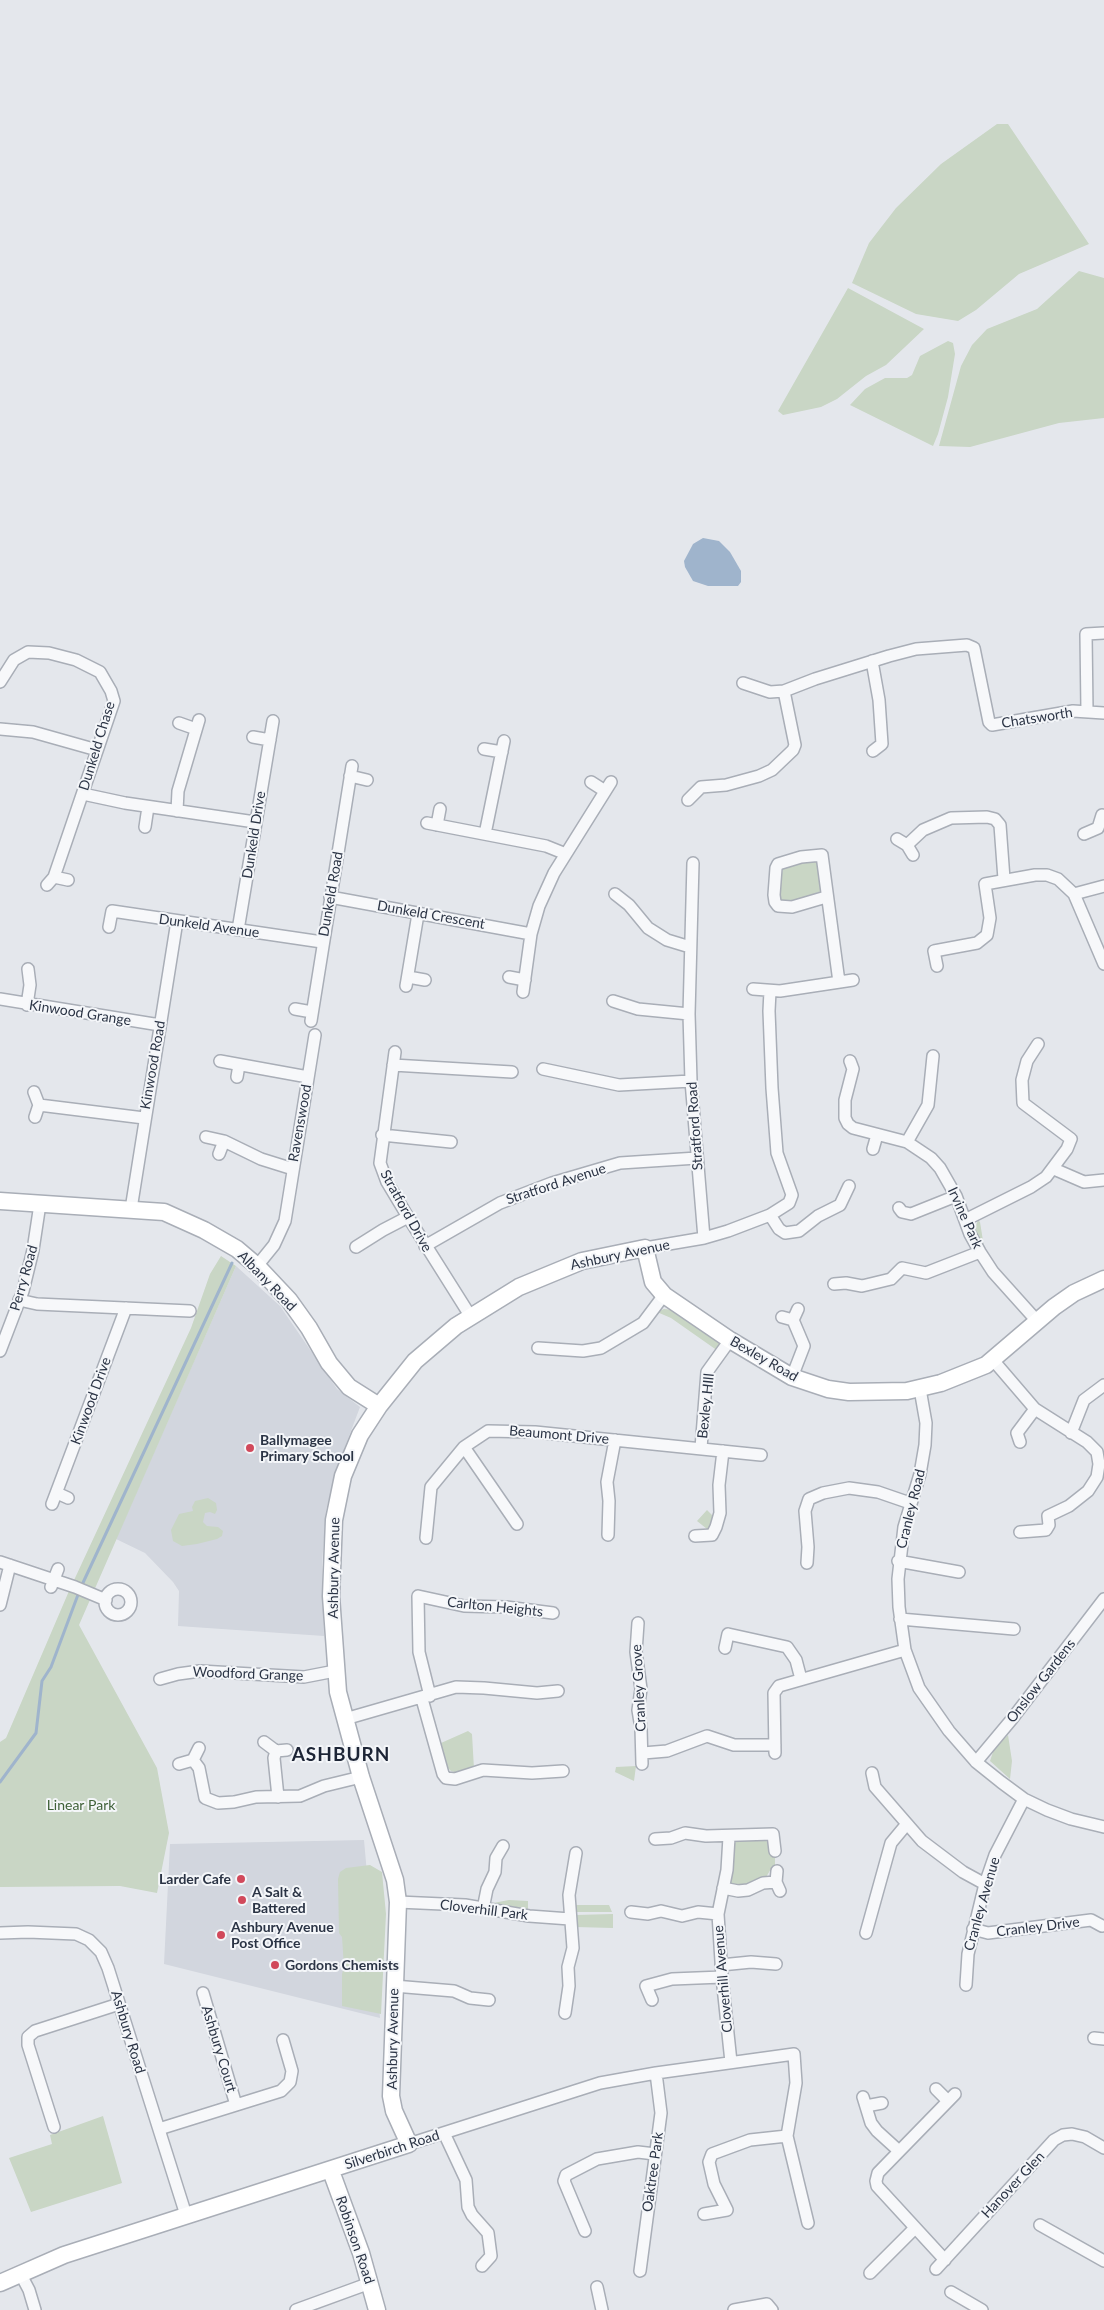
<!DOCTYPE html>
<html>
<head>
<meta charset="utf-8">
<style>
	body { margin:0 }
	canvas { display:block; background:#e4e7ec }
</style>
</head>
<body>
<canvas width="1104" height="2310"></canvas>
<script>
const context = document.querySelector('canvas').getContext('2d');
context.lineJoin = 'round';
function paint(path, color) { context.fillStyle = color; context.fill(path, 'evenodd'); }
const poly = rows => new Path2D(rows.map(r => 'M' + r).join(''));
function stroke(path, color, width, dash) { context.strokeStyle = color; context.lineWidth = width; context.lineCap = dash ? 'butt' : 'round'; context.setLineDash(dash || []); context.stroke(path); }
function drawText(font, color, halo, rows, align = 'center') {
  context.font = font + ' Lato,sans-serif'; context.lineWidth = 4; context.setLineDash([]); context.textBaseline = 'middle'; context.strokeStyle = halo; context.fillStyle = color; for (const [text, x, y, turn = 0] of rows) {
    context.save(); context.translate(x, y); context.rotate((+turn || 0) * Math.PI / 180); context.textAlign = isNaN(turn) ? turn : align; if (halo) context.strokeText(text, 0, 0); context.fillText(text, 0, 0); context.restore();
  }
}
const built = poly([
	[236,1266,280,1306,337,1389,360,1407,337,1468,326,1510,322,1564,324,1636,178,1626,179,1591,173,1582,145,1553,116,1539],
	[364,1840,380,2018,164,1964,170,1844]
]);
const green = poly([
	[997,124,1008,124,1089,244,1019,274,976,310,958,321,916,314,852,283,869,243,896,208,941,164],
	[1079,271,1104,278,1104,418,1059,423,970,447,939,446,961,366,972,345,987,329,1037,309],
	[848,288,924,329,886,365,866,376,837,399,821,407,783,415,778,411],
	[948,341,953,343,955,354,948,397,938,434,933,446,850,405,865,389,885,378,907,378,912,375,920,356],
	[814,860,817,861,821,891,789,904,782,902,780,899,779,888,783,869,786,866],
	[978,1220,980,1222,984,1247,974,1231],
	[221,1256,236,1266,79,1625,157,1768,169,1833,157,1893,120,1886,0,1887,0,1742,6,1738,69,1591,191,1328,210,1274],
	[664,1309,674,1310,719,1342,718,1351,671,1318,657,1312],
	[208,1498,216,1503,217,1510,215,1514,210,1512,205,1513,203,1522,207,1526,218,1527,223,1531,222,1536,217,1539,197,1544,182,1546,173,1541,171,1530,179,1514,193,1511,192,1507,195,1501],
	[707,1510,715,1518,710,1529,707,1529,697,1521],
	[468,1731,472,1734,474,1769,457,1773,451,1771,446,1766,441,1743],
	[1008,1735,1012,1761,1010,1779,990,1761,994,1749],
	[636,1766,634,1781,615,1772,616,1767],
	[736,1840,764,1840,768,1842,770,1853,775,1856,775,1865,772,1867,765,1879,748,1886,734,1886,731,1884,734,1847],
	[370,1865,382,1872,386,1914,381,2014,342,2006,342,1974,344,1967,342,1937,339,1933,338,1879,340,1872,346,1868],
	[509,1900,528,1901,528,1909,493,1903],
	[574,1905,609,1905,612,1912,575,1912],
	[613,1914,613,1928,575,1927,575,1915],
	[103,2116,122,2183,31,2212,9,2158,52,2144,50,2135]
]);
const water = poly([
	[703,538,719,541,730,552,741,571,741,582,738,586,708,586,693,581,685,567,684,561,693,544]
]);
const stream = poly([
	[81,1587,232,1263],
	[0,1782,36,1733,42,1681,51,1667,79,1592]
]);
const street = poly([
	[872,661,879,700,882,744,873,751],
	[0,682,14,660,28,652,49,653,76,660,100,672,111,691,114,701,54,877,47,885],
	[743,683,770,692,784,691,815,679,889,656,916,649,967,645,974,648,989,722,992,725,1073,711,1104,713],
	[1087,711,1086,634,1104,633],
	[179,723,196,729],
	[0,729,33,732,97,750],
	[253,737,270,740],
	[484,749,502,752],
	[350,776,367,780],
	[591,782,605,791],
	[83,794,125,803,255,822],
	[688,800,701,787,726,785,759,776,772,770,793,750,795,745,784,691],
	[177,811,178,791,199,720],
	[427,823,546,846,566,854],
	[437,825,440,809],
	[145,827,148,807],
	[485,834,504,741],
	[1084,834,1098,828,1102,815],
	[897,839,907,845,913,855],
	[907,845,923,830,951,818,987,817,995,819,1000,825,1004,879],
	[693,863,689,1014,691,1081,704,1238],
	[54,877,68,880],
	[615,894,629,905,648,928,667,940,690,947],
	[1074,894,1104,886],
	[330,897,531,934],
	[826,897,792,907,778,906,775,902,774,895,776,868,778,864,801,857,822,855,839,982],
	[109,927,112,911,322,942],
	[238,930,273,721],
	[937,966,934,951,977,943,987,935,990,918,985,884,1035,875,1047,875,1058,879,1074,894,1104,964],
	[408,977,425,980],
	[509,977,525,980],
	[406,986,418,914],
	[753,989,780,991,853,980],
	[523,992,531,934,539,906,554,873,611,782],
	[0,999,160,1025],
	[613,1001,638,1009,689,1014],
	[27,1005,30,985,28,969],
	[295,1009,312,1012],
	[311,1021,352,766],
	[395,1052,380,1163,387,1182,408,1217,471,1317],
	[220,1061,308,1077],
	[850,1061,853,1069,845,1100,845,1118,848,1124,853,1128,907,1142,931,1158,940,1168,956,1196,970,1234,980,1252,993,1272,1037,1321],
	[393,1065,512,1072],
	[543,1069,619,1085,691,1081],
	[237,1077,239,1065],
	[34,1092,39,1105,35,1117],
	[39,1105,144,1118],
	[382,1135,451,1142],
	[206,1137,224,1141,261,1159,293,1169],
	[907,1142,928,1105,933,1056],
	[873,1149,877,1135],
	[219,1154,224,1141],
	[1054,1169,1084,1182,1104,1180],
	[899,1208,902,1212,911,1214,956,1196],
	[131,1209,177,921],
	[770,1215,779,1229,785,1233,799,1231,818,1216,840,1205,849,1186],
	[965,1220,1031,1187,1046,1177,1067,1149,1071,1139,1023,1103,1022,1080,1027,1061,1038,1044],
	[425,1246,500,1203,552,1183,620,1163,697,1158],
	[356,1247,383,1230,408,1217],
	[645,1248,704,1238,728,1231,770,1215,789,1203,792,1195,777,1153,772,1088,769,1011,770,991],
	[257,1266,274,1245,285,1221,315,1035],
	[834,1284,846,1283,862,1286,891,1279,902,1268,926,1273,980,1252],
	[19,1300,37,1304,190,1311],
	[782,1317,793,1320,798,1309],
	[538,1348,583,1351,601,1348,643,1323,664,1295],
	[0,1351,23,1291,33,1250,40,1204],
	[993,1360,1035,1409,1087,1442,1097,1452,1099,1464,1097,1477,1088,1491,1069,1506,1048,1516,1049,1525,1046,1530,1020,1532],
	[792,1377,804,1346,793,1320],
	[920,1389,926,1423,925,1445,920,1474,904,1527,898,1579,899,1607,905,1650,919,1688,949,1731,976,1762,1001,1782,1024,1799,1047,1810,1071,1819,1104,1827],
	[1071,1433,1084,1400,1104,1385],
	[1020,1442,1017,1433,1035,1409],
	[464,1447,517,1524],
	[701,1448,707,1372,730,1340],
	[57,1493,68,1498],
	[52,1504,126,1308],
	[608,1535,609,1501,607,1482,615,1440],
	[695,1536,712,1535,716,1527,720,1513,719,1485,723,1451],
	[426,1538,431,1487,464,1447,488,1431,535,1432,761,1455],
	[898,1561,959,1572],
	[0,1562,75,1587,106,1600],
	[807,1563,808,1547,805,1511,809,1499,823,1493,849,1488,878,1492,910,1503],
	[51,1587,58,1569],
	'105 1602a13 13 0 1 1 26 0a13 13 0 1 1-26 0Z',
	[0,1605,10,1565],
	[900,1619,1014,1629],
	[638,1623,636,1652,641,1689,638,1710,641,1728,642,1764],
	[725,1648,728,1634,787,1647,796,1660,801,1679],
	[160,1679,178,1674,200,1671,304,1677,335,1671],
	[430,1696,419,1652,418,1596,464,1606,506,1607,553,1613],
	[422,1699,443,1774,446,1778,455,1779,483,1770,532,1773,563,1771],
	[345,1719,456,1687,484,1688,537,1693,558,1691],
	[264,1742,276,1751,287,1750],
	[276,1751,274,1758,278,1797],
	[643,1753,667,1751,707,1736,734,1745,775,1745],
	[775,1753,774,1693,779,1686,905,1650],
	[193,1760,199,1768,205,1798,218,1803,234,1802,256,1797,300,1796,324,1786,361,1777],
	[976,1762,1012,1719,1104,1599],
	[179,1764,193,1760,199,1748],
	[872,1773,875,1787,922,1841,963,1872,985,1884],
	[729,1837,727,1870,718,1914,722,1977,731,2062],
	[655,1839,671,1838,685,1833,706,1836,773,1834,775,1851],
	[777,1871,776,1882,780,1891],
	[723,1888,738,1891,748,1890,763,1883,776,1882],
	[398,1902,465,1905,529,1916,570,1919],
	[483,1909,487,1889,495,1872,496,1858,503,1846],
	[631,1912,648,1914,661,1911,682,1916,698,1912,718,1914],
	[973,1929,988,1933,1091,1920,1102,1926],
	[0,1933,28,1932,76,1934,89,1940,101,1952,108,1968,186,2215],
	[866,1933,891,1843,906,1825],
	[721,1965,751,1962,776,1964],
	[966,1985,968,1954,985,1884,995,1855,1024,1799],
	[394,1986,454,1991,470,1998,489,2000],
	[203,1993,236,2105],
	[652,2000,646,1986,672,1979,722,1977],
	[565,2013,569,1986,568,1967,573,1948,569,1895,576,1853],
	[1094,2038,1104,2039],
	[936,2089,948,2101],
	[863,2097,871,2123,877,2131,899,2151],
	[866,2106,882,2103],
	[54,2127,28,2045,28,2037,35,2031,119,2004],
	[159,2129,281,2091,290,2082,292,2071,283,2040],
	[444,2133,466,2180,468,2207,472,2215,488,2233,491,2256,482,2266],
	[409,2144,600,2083,656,2073,794,2054,796,2083,787,2136,808,2223],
	[704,2214,727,2210,714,2184,709,2162,712,2154,750,2140,787,2136],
	[1040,2225,1104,2261],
	[585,2231,564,2181,566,2175,597,2159,638,2152,655,2154],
	[945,2260,877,2186,876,2181,878,2173,955,2094],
	[936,2269,1054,2140,1063,2135,1072,2134,1085,2137,1104,2148],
	[640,2271,661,2113,656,2073],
	[20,2273,29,2290,35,2310],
	[870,2273,915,2228],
	[597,2287,602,2310],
	[951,2292,982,2310],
	[296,2310,370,2283],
	[734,2310,767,2304,772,2310]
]);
const secondary = poly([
	[0,1201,164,1212,204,1230,237,1249,257,1266,289,1300,309,1328,329,1363,349,1387,379,1406],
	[331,2171,361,2253,377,2310],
	[0,2283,64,2255,409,2144,394,2111,391,2096,398,1902,395,1880,361,1777,338,1692,331,1596,334,1520,343,1476,360,1435,379,1406,415,1361,456,1326,519,1287,582,1261,645,1248,653,1282,664,1295,730,1340,792,1377,828,1389,849,1392,907,1391,941,1383,986,1365,1054,1307,1074,1293,1104,1279]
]);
const markers = [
	[250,1448,5,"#d1495b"],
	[241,1879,5,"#d1495b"],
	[242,1900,5,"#d1495b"],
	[221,1935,5,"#d1495b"],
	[275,1965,5,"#d1495b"]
];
const streetNames = [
	["Chatsworth",1037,718,-9],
	["Dunkeld Chase",97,746,-73],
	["Dunkeld Drive",254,835,-81],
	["Dunkeld Road",331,894,-80],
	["Dunkeld Crescent",431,915,10],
	["Dunkeld Avenue",209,926,8],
	["Kinwood Grange",80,1013,9],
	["Kinwood Road",153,1065,-80],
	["Ravenswood",300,1123,-80],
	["Stratford Road",695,1126,-94],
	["Stratford Avenue",556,1184,-18],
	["Stratford Drive",406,1211,61],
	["Irvine Park",965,1218,66],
	["Ashbury Avenue",620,1255,-12],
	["Perry Road",24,1278,-74],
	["Albany Road",267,1281,46],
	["Bexley Road",764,1359,30],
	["Kinwood Drive",91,1401,-70],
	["Bexley HIll",706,1406,-84],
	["Beaumont Drive",559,1435,5],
	["Cranley Road",911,1509,-76],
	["Ashbury Avenue",334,1568,-89],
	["Carlton Heights",495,1607,6],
	["Woodford Grange",248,1674,2],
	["Onslow Gardens",1041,1681,-52],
	["Cranley Grove",639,1688,-93],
	["Cranley Avenue",982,1904,-74],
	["Cloverhill Park",484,1910,7],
	["Cranley Drive",1038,1927,-7],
	["Cloverhill Avenue",723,1979,-95],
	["Ashbury Road",128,2032,73],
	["Ashbury Avenue",393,2039,-89],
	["Ashbury Court",219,2049,73],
	["Silverbirch Road",392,2150,-18],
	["Oaktree Park",653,2172,-82],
	["Hanover Glen",1013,2185,-47],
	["Robinson Road",355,2240,71]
];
const poiNames = [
	["Ballymagee",260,1440],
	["Primary School",260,1456],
	["Larder Cafe",231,1879,"right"],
	["A Salt &",252,1892],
	["Battered",252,1908],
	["Ashbury Avenue",231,1927],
	["Post Office",231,1943],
	["Gordons Chemists",285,1965]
];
const parkNames = [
	["Linear Park",81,1805]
];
const districtNames = [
	["ASHBURN",341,1755]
];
paint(built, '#d2d6de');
paint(green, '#c9d6c5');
paint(water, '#9fb4cc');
stroke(stream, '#9fb4cc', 3);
stroke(street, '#a9aeb7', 14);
stroke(secondary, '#a9aeb7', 19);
stroke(street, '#f7f8fa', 11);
stroke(secondary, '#fff', 16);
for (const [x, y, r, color] of markers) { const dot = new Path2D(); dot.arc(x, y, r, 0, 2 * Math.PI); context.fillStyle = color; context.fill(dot); stroke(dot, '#f4f6f9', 2); }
drawText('14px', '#2b3445', '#f4f6f9', streetNames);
drawText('bold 14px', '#2b3445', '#f4f6f9', poiNames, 'left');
drawText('14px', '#3f6138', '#f4f6f9', parkNames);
context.letterSpacing = '1px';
drawText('bold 19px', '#1d2536', '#f4f6f9', districtNames);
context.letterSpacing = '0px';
</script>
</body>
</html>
